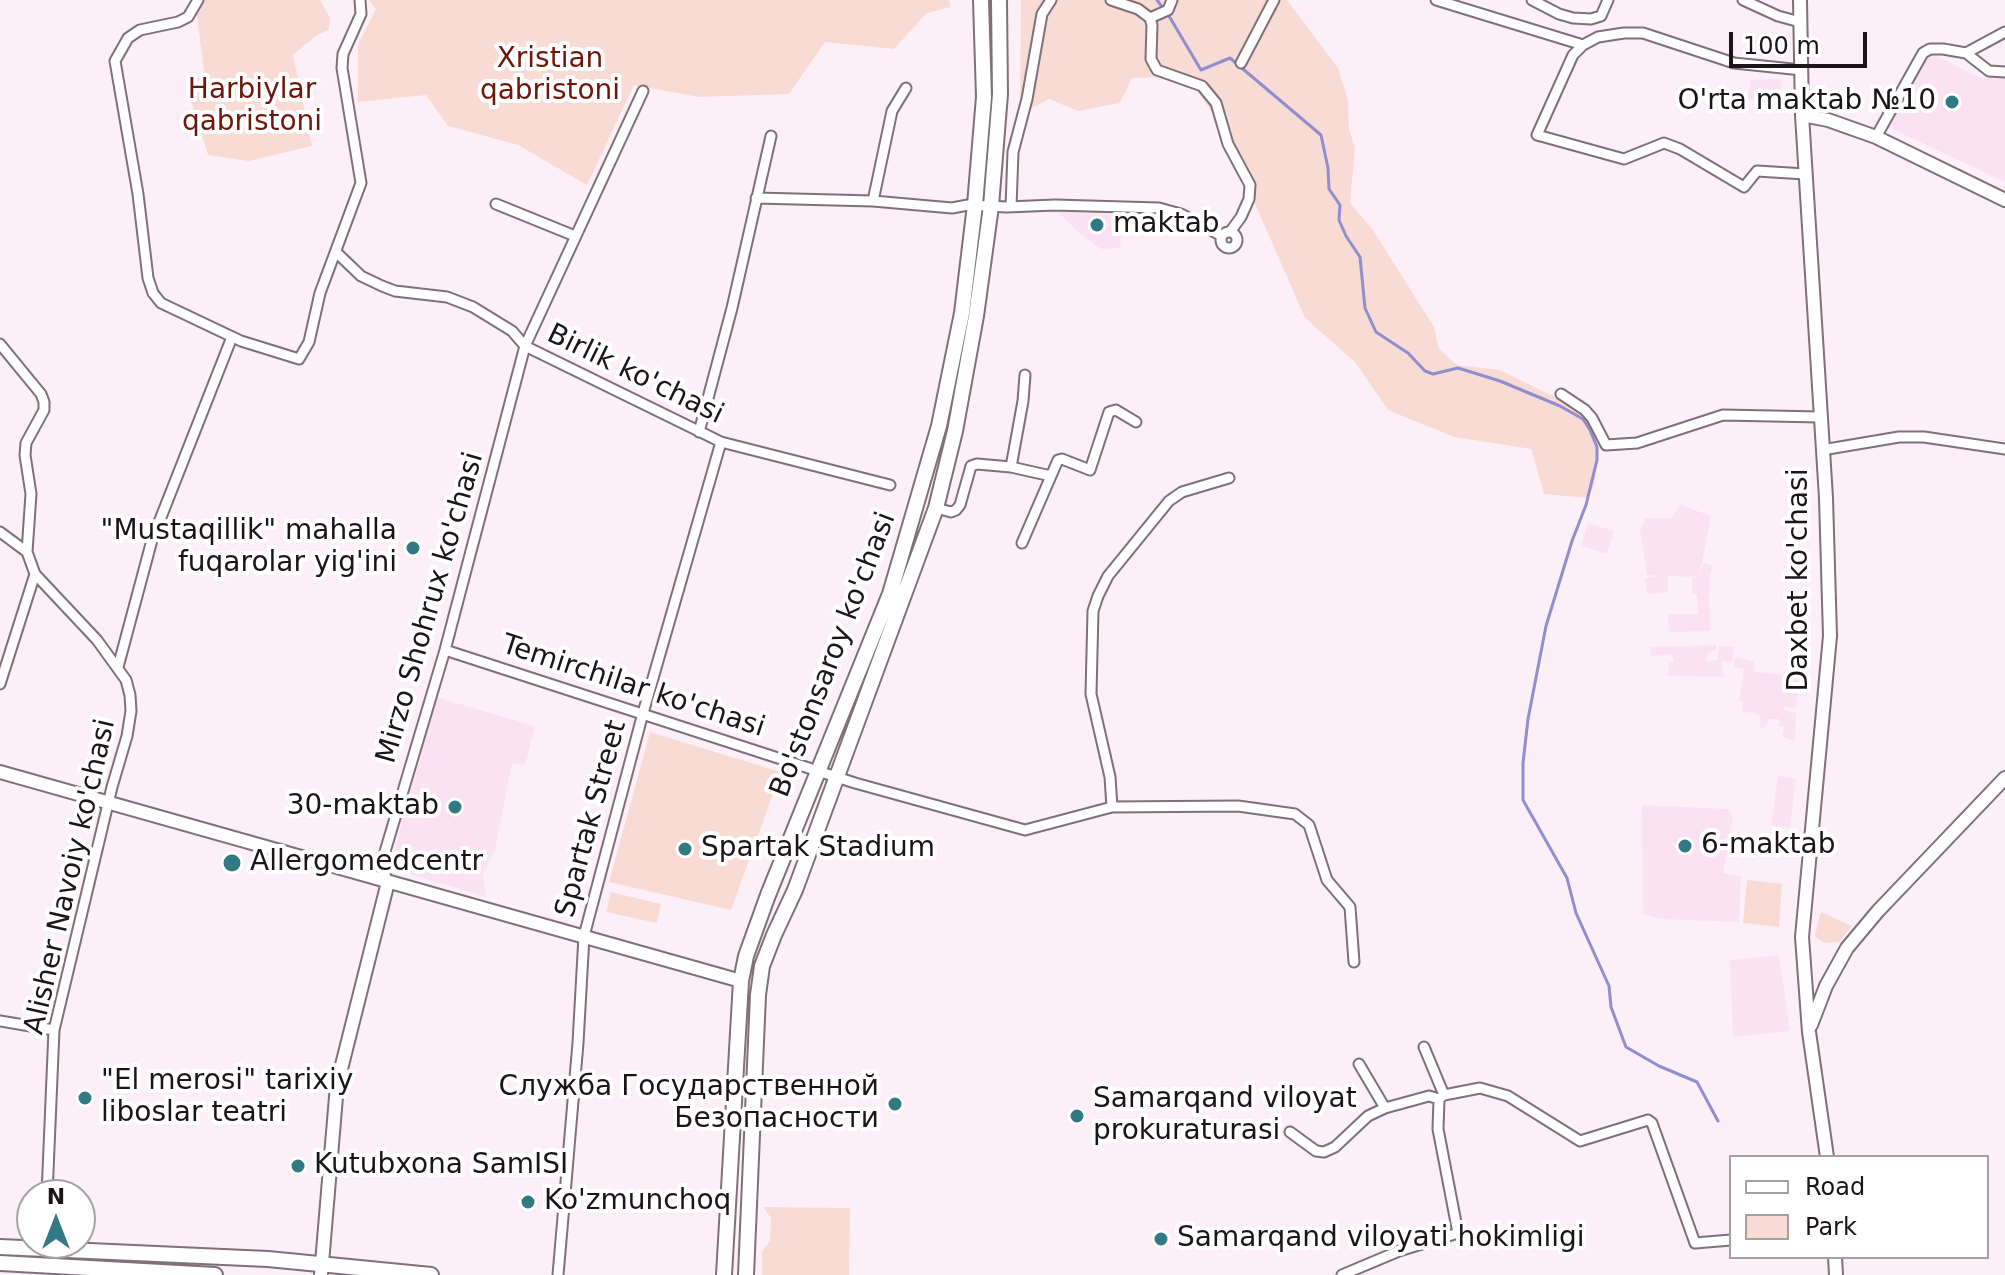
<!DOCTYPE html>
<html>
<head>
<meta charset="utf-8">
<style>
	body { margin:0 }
	#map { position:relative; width:2005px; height:1275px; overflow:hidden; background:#fdeff8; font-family:"DejaVu Sans",sans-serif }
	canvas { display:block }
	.legend { position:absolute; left:1729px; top:1155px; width:260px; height:104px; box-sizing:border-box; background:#fff; border:2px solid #a4a1a3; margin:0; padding:10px 14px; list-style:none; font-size:24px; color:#1b1519 }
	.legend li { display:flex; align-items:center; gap:16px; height:40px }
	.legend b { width:40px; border:2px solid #a4a1a3 }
	.north { position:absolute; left:16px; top:1179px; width:80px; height:80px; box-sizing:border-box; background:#fff; border:2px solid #a4a1a3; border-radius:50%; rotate:0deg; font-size:22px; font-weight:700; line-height:32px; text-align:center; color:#1b1519 }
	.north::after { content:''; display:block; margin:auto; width:28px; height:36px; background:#327a83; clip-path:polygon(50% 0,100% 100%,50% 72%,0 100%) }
	.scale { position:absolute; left:1729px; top:32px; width:138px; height:36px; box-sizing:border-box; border:4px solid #1b1519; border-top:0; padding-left:10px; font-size:24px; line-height:28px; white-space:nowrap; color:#1b1519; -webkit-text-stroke:6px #fff; paint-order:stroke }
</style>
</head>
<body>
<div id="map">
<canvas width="2005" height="1275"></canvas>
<ul class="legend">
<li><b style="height:10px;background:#fff"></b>Road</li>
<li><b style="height:22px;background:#f9dbd5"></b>Park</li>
</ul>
<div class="north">N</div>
<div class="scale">100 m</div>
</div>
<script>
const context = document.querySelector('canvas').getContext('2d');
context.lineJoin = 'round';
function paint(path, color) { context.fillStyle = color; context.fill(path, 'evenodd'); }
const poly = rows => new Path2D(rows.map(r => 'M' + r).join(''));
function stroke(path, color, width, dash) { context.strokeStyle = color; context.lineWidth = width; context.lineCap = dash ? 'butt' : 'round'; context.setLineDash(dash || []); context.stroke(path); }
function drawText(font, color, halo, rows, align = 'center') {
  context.font = font + ' "DejaVu Sans",sans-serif'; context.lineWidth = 8; context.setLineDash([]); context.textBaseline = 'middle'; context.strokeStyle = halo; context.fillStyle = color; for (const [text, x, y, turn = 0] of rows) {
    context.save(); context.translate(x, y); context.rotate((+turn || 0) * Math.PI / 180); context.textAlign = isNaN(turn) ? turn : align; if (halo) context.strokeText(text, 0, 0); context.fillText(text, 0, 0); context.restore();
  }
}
const built = poly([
	[1927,52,1982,78,2005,75,2005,182,1886,126],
	[1781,79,1781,101,1747,100,1751,80],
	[1057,211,1123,215,1120,248,1101,249,1081,235],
	[1681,505,1711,516,1699,577,1704,563,1713,565,1709,579,1710,631,1669,632,1668,614,1698,614,1697,594,1692,594,1692,578,1697,577,1668,576,1668,592,1647,594,1645,578,1663,576,1647,575,1640,529,1646,518,1670,519],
	[1588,523,1614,531,1607,554,1581,546],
	[1716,645,1716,651,1709,651,1706,661,1717,660,1719,646,1734,647,1732,662,1721,661,1724,677,1668,676,1669,663,1674,662,1672,654,1651,656,1650,647],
	[1735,657,1754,662,1755,672,1799,676,1796,708,1784,707,1783,710,1796,713,1795,741,1782,737,1784,727,1779,726,1779,719,1769,719,1765,728,1759,727,1761,718,1755,713,1742,712,1743,702,1739,701,1744,669,1733,667],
	[436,697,535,726,525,765,512,763,495,850,483,874,486,897,390,868],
	[1778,776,1796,779,1790,828,1771,825],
	[1642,805,1728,809,1733,819,1723,873,1741,876,1739,922,1660,919,1643,914],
	[1779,955,1790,1031,1733,1037,1730,960]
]);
const green = poly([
	[195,0,320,0,330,18,329,30,317,35,293,55,312,146,249,161,208,155,190,97,201,91,195,81,204,72],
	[369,0,949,0,951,7,927,13,894,49,825,42,789,94,699,97,634,85,587,185,518,145,448,126,426,95,358,102,358,44,376,9],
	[1021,0,1287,0,1338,68,1348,100,1349,129,1355,148,1350,203,1373,230,1434,327,1439,349,1457,365,1500,370,1583,411,1595,432,1598,456,1594,486,1587,498,1544,494,1531,449,1454,437,1388,410,1355,362,1305,318,1221,126,1197,90,1162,77,1132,78,1120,103,1078,111,1049,99,1028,110,1020,107],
	[650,732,781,772,731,910,609,882],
	[1747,880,1782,884,1779,927,1743,923],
	[611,892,661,904,657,923,606,912],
	[1821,912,1852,926,1839,942,1824,943,1817,938,1815,935],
	[763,1207,850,1208,849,1275,762,1275,762,1251,770,1241,771,1218]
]);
const stream = poly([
	[1157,0,1163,8],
	[1169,16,1201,70,1230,58,1321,135,1328,168,1329,189,1340,205,1339,220,1346,236,1360,257,1365,308,1376,332,1408,353,1425,371,1433,374,1458,368,1500,381,1560,406,1583,419,1590,430,1597,447,1597,460,1586,505,1572,541,1546,626,1528,719,1523,763,1523,800,1567,878,1576,913,1609,986,1611,1007,1626,1047,1659,1066,1697,1082,1718,1121]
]);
const street = poly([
	[198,0,188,17,178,22,140,30,128,38,115,61,138,194,148,278,153,293,161,303,241,341,299,359,309,342,320,293,361,183,342,68,343,54,361,14,360,0],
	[1111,0,1138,9,1150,18,1152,25,1151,59,1157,70,1202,86,1216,103,1228,144,1250,185,1249,199,1241,217,1230,232],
	[1436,0,1583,45],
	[1532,0,1559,14,1573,18,1591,19,1601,16,1608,0],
	[1743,0,1778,16,1800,22],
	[1150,18,1168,10,1172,0],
	[1966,53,1989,71,2005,72],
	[1241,63,1274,0],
	[1802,70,1734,63,1643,33,1624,33,1598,37,1583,45,1573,55,1537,135,1624,159,1664,143,1680,149,1744,187,1757,171,1805,174],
	[1876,137,1923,53,1930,49,1943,49,1966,53,2005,32],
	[756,198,873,201,952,208,968,205,1007,207,1055,205,1159,208,1181,214,1222,236],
	[873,201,892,111,906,88],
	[496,204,575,236],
	[1011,207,1013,152,1027,99,1042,14,1051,0],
	'1221 240a8 8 0 1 1 16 0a8 8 0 1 1-16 0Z',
	[336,252,361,276,382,286,395,291,447,297,473,307,512,331,525,346,721,442,890,485],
	[0,344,41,394,44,402,44,410,26,443,25,455,31,494,27,552],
	[1561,394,1585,410,1592,418,1606,445,1637,443,1723,415,1820,417],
	[699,432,732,308,771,136],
	[1822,450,1899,437,1924,437,2005,449],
	[1011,467,1023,401,1025,375],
	[936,508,951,512,956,510,960,505,971,466,977,464,1011,467,1051,476,1058,460,1062,459,1090,470,1109,412,1116,410,1136,422],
	[0,532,27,552,35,574,97,640,126,680,130,695,131,711,127,736,112,787,54,1030,47,1195],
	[1022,543,1051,476],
	[445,650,855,783,1025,830,1112,807,1238,806,1295,814,1309,825,1327,880,1350,907,1354,962],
	[118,667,152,540,232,337],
	[0,684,35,574],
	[1112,807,1110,777,1091,694,1093,611,1098,596,1108,576,1169,501,1182,492,1229,478],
	[388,882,383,870,384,855,445,650,525,346,643,91],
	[0,1021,54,1030],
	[1424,1047,1444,1095],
	[1359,1064,1385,1108,1429,1096,1439,1099],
	[1290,1132,1316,1151,1324,1152,1335,1147,1368,1116,1385,1108],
	[558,1275,578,1043,584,936,643,713,721,442],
	[1342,1275,1399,1251,1458,1233,1438,1129,1439,1099,1444,1095,1480,1088,1508,1096,1580,1141,1648,1120,1652,1123,1695,1243,1731,1240]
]);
const secondary = poly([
	[1800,0,1802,115,1826,498,1830,636,1802,937,1809,1032,1827,1157],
	[1802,115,1828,120,1876,137,2005,200],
	[0,772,741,981],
	[1811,1025,1826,986,1847,948,1878,911,2005,778],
	[1835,1257,1836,1275],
	[321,1275,337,1085,388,882]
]);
const primary = poly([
	[0,1247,268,1259,431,1275],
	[0,1263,215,1275],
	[724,1275,741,981,746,956,768,895,890,594,939,426,962,313,975,205,984,97,981,0],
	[746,1275,758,995,762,966,774,935,795,890,936,508,955,431,976,316,991,206,1000,94,999,0]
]);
const markers = [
	[1952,102,8,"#327a83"],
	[1097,225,8,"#327a83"],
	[413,548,8,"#327a83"],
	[455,807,8,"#327a83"],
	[1685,846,8,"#327a83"],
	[685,849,8,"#327a83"],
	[232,863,10,"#327a83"],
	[85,1098,8,"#327a83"],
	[895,1104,8,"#327a83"],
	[1077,1116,8,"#327a83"],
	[298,1166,8,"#327a83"],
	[528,1202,8,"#327a83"],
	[1161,1239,8,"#327a83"]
];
const parkNames = [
	["Xristian",550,60],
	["qabristoni",550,92],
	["Harbiylar",252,91],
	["qabristoni",252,123]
];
const poiNames = [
	["O'rta maktab №10",1936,102,"right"],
	["maktab",1113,225],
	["\"Mustaqillik\" mahalla",397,532,"right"],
	["fuqarolar yig'ini",397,564,"right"],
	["30-maktab",439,807,"right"],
	["6-maktab",1701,846],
	["Spartak Stadium",701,849],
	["Allergomedcentr",250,863],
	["\"El merosi\" tarixiy",101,1082],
	["liboslar teatri",101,1114],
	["Служба Государственной",879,1088,"right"],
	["Безопасности",879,1120,"right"],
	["Samarqand viloyat",1093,1100],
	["prokuraturasi",1093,1132],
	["Kutubxona SamISI",314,1166],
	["Ko'zmunchoq",544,1202],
	["Samarqand viloyati hokimligi",1177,1239]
];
const streetNames = [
	["Birlik ko'chasi",635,375,26],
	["Daxbet ko'chasi",1800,580,-90],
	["Mirzo Shohrux ko'chasi",431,608,-74],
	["Bo'stonsaroy ko'chasi",834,655,-69],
	["Temirchilar ko'chasi",633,687,18],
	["Spartak Street",592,819,-75],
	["Alisher Navoiy ko'chasi",71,877,-77]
];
paint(built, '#fbe2f2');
paint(green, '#f9dbd5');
stroke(stream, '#908ecc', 3);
stroke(street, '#7f707a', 13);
stroke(secondary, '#7f707a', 16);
stroke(primary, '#7f707a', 18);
stroke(street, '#fff', 9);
stroke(secondary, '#fff', 12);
stroke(primary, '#fff', 14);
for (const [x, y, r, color] of markers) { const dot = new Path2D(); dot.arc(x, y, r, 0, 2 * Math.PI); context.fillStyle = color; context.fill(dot); stroke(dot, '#fff', 3); }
drawText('28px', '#6d170b', '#fff', parkNames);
drawText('28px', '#1b1519', '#fff', poiNames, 'left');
drawText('28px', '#1b1519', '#fff', streetNames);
</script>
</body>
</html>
